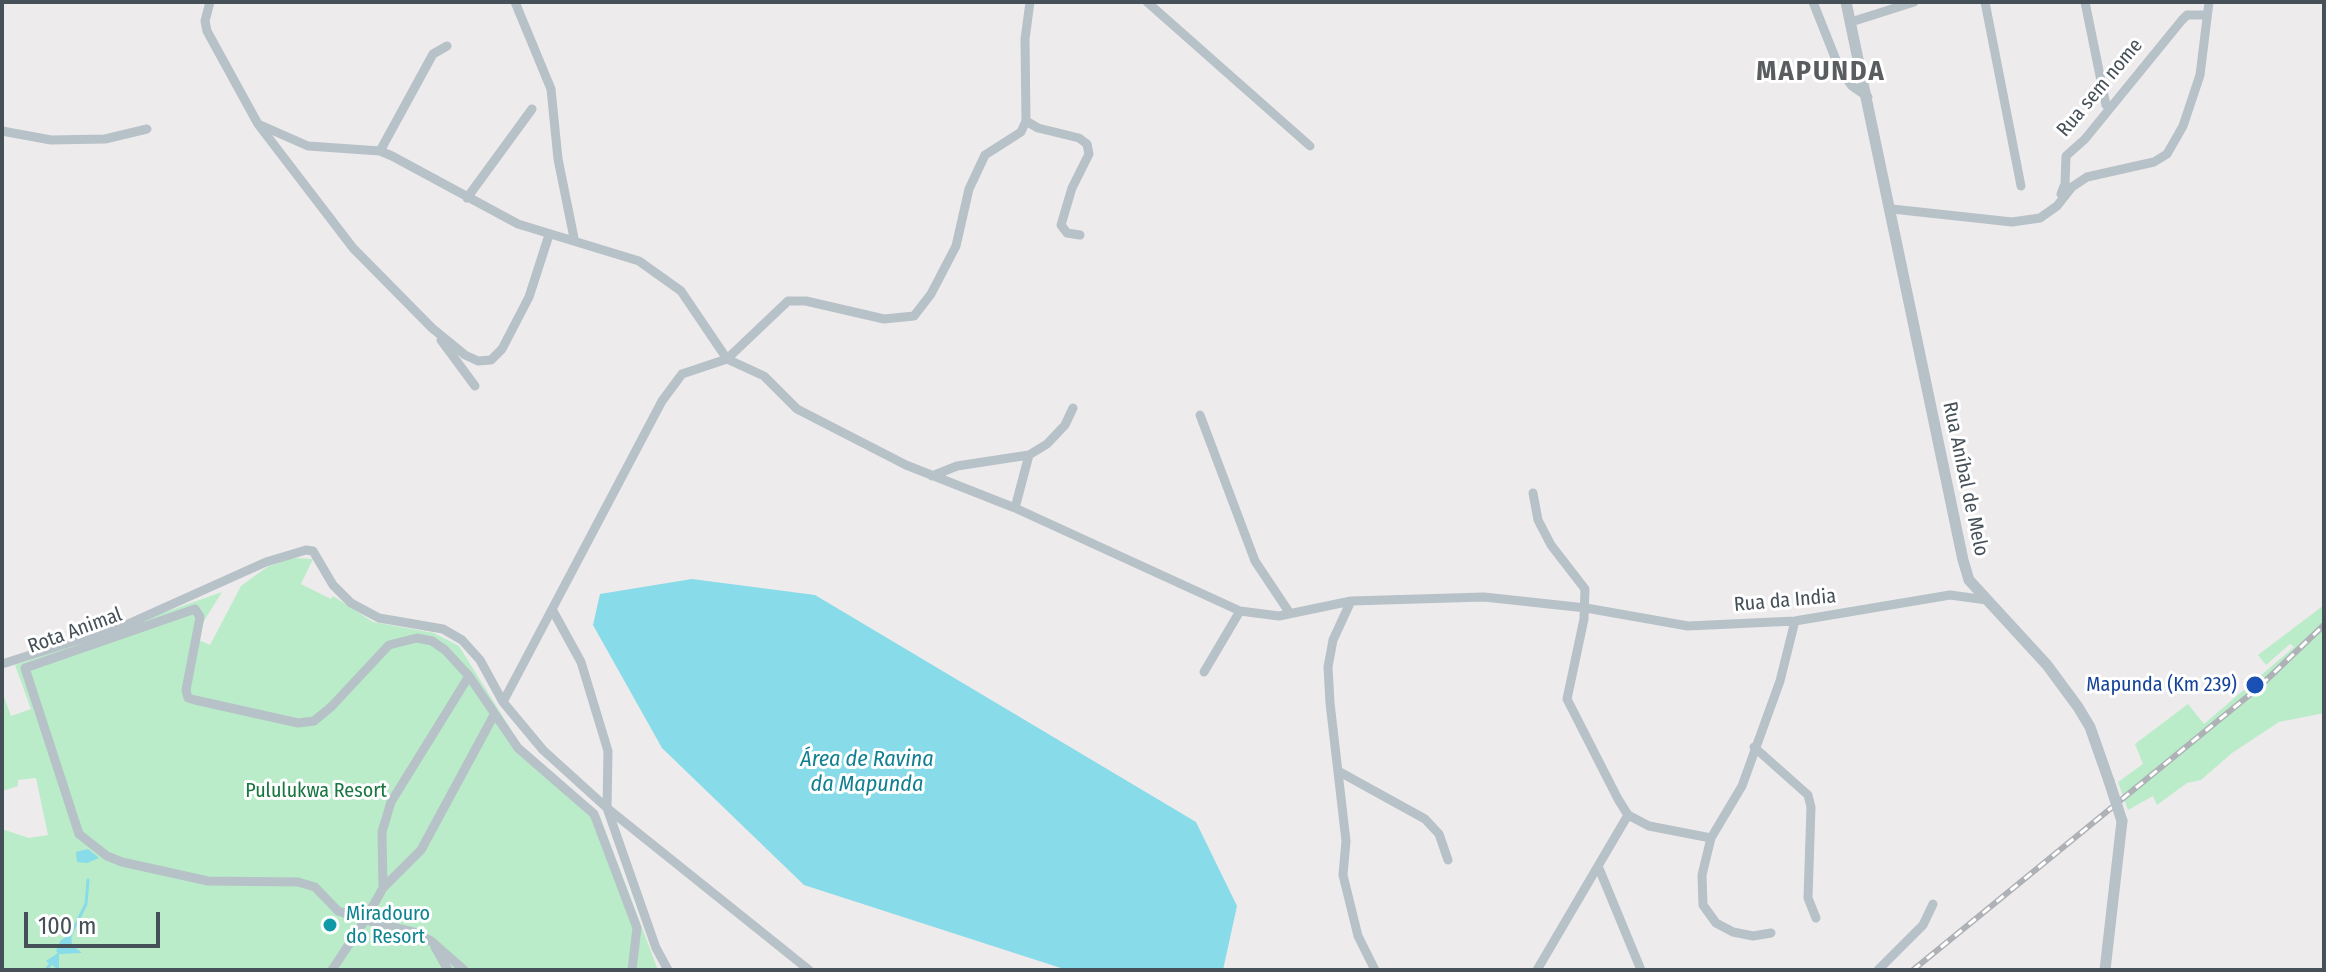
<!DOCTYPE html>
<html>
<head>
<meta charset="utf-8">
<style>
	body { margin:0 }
	#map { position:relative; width:2326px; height:972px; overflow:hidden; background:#eeebec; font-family:"Fira Sans Condensed",sans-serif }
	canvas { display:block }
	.frame { position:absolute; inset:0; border:4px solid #455058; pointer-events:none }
	.scale { position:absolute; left:24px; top:912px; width:136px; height:36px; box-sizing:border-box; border:4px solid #455058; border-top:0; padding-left:10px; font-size:24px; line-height:28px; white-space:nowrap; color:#455058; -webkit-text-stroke:6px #fff; paint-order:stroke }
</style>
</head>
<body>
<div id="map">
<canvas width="2326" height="972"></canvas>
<div class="frame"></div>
<div class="scale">100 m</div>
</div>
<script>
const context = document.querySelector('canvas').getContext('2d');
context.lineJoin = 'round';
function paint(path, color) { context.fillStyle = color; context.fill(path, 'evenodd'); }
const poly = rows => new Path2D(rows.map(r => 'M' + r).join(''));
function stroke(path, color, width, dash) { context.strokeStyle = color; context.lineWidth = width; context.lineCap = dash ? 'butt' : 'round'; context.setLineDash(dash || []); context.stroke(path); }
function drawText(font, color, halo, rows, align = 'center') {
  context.font = font + ' "Fira Sans Condensed",sans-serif'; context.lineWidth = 6; context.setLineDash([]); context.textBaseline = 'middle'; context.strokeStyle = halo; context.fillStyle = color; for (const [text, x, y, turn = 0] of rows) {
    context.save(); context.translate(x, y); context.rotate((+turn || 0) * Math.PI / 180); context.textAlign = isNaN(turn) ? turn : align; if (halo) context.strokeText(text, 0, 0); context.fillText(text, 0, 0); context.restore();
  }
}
const green = poly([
	[292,558,313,559,301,584,331,599,333,596,373,622,434,633,459,646,523,749,599,814,658,970,2,970,2,829,29,838,48,835,36,778,18,780,18,786,2,791,2,691,11,716,31,709,15,665,222,592,202,624,199,640,210,645,241,586,267,567],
	[2324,605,2324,713,2279,722,2232,753,2201,780,2187,783,2157,805,2153,796,2128,810,2118,782,2143,764,2135,744,2188,704,2204,724,2294,647,2290,644,2266,665,2258,655]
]);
const water = poly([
	[692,579,815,595,1196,822,1237,906,1223,970,1067,970,804,885,662,748,593,625,600,594],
	[88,849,99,858,87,863,77,862,76,852],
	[71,934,72,945,82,953,59,954,59,970,46,961,58,953,56,951,61,940]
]);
const stream = poly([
	[70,936,86,904,88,880],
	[46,970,52,962]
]);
const minor = poly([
	[210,2,205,21,207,31,258,124,353,248,432,328,465,355,478,361,491,360,502,349,529,297,549,235],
	[515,2,551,89,558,159,574,238],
	[1030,2,1025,39,1026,121,1038,128,1079,138,1087,144,1089,154,1072,188,1061,225,1067,233,1080,235],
	[1147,2,1310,146],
	[1813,2,1840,70,1852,86,1868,97],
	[1985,2,2021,186],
	[2085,2,2106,105],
	[1851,22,1914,2],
	[258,124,308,146,380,151,392,156,518,224,639,261,681,291,727,359,764,376,797,409,906,465,1015,508,1240,611,1279,616,1351,601,1484,597,1586,608,1688,626,1795,621,1950,595,1987,600],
	[2,131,51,140,105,139,147,129],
	[380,151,433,54,447,46],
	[2061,194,2065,184,2066,156,2085,139,2182,20,2187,15,2204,15],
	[467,198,532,109],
	[1892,209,2012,222,2040,218,2057,206,2072,187,2087,177,2154,162,2167,154,2183,126,2200,75,2209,2],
	[441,340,475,386],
	[1200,415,1255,561,1289,612],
	[932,476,957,466,1029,455,1047,444,1065,425,1073,408],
	[1533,493,1538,520,1551,545,1585,589,1584,619,1567,699,1618,799,1628,815,1649,826,1711,838],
	[1015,508,1029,455],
	[1351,601,1333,640,1328,667,1330,703,1346,841,1343,875,1358,936,1375,970],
	[553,611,581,662,608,751,607,808,656,948,668,970],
	[2,664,128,624,266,562,306,550,313,551,333,585,351,603,379,618,443,629,462,640,480,660,503,702,543,750,607,808,809,970],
	[1204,672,1240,611],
	[503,702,662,401,682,374,727,359,788,301,806,301,884,319,914,316,931,294,956,246,969,189,985,155,1021,132,1026,121],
	[1754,747,1808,795,1811,807,1808,898,1816,918],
	[1338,771,1425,819,1439,834,1448,860],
	[1628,815,1598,866,1641,970],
	[383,888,382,832,391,802,469,676,518,748,594,814,637,928,632,970],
	[1771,933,1753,936,1733,932,1716,923,1703,905,1702,875,1711,838,1742,786,1780,681,1795,621],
	[435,947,448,970],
	[332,970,365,920,338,911,315,887,298,882,208,881,122,862,107,856,79,834,25,668,195,609,200,617,186,690,188,698,195,700,298,723,314,721,331,707,389,645,417,638,432,641,445,650,469,676],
	[464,970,431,941,414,932,365,920,383,888,421,850,494,715],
	[1537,970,1598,866],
	[1878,970,1923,925,1933,904]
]);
const tertiary = poly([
	[1846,2,1963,560,1969,580,2047,665,2078,707,2090,727,2109,781],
	[2105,970,2122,821]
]);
const rail = poly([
	[1913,970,2258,688,2324,625]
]);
const tertiaryBridge = poly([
	[2109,781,2122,821]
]);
const markers = [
	[2255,685,10,"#1a4fb4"],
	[330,925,8,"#0f9aa8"]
];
const streetNames = [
	["Rua sem nome",2100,88,-50],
	["Rua Aníbal de Melo",1965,479,78],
	["Rua da India",1785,601,-5],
	["Rota Animal",75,631,-20]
];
const transitNames = [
	["Mapunda (Km 239)",2237,685]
];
const parkNames = [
	["Pululukwa Resort",316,791]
];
const cultureNames = [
	["Miradouro",346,914],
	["do Resort",346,937]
];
const waterNames = [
	["Área de Ravina",867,760],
	["da Mapunda",867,785]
];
const districtNames = [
	["MAPUNDA",1821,72]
];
paint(green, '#baecc9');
paint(water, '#88dbe8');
stroke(stream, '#88dbe8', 3);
stroke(minor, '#b7c1c8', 9);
stroke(tertiary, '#b7c1c8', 11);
stroke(rail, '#aeb1b6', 6);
stroke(rail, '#fff', 3, [9]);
stroke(tertiaryBridge, '#b7c1c8', 11);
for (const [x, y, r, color] of markers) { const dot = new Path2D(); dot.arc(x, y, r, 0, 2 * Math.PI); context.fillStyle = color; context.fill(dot); stroke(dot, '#fff', 3); }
drawText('20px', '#455058', '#fff', streetNames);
drawText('20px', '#164399', '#fff', transitNames, 'right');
drawText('20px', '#197640', '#fff', parkNames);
drawText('20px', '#0d838f', '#fff', cultureNames, 'left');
drawText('italic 22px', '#108091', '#fff', waterNames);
context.letterSpacing = '2px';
drawText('bold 28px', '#595d60', '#fff', districtNames);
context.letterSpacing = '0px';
</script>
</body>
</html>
